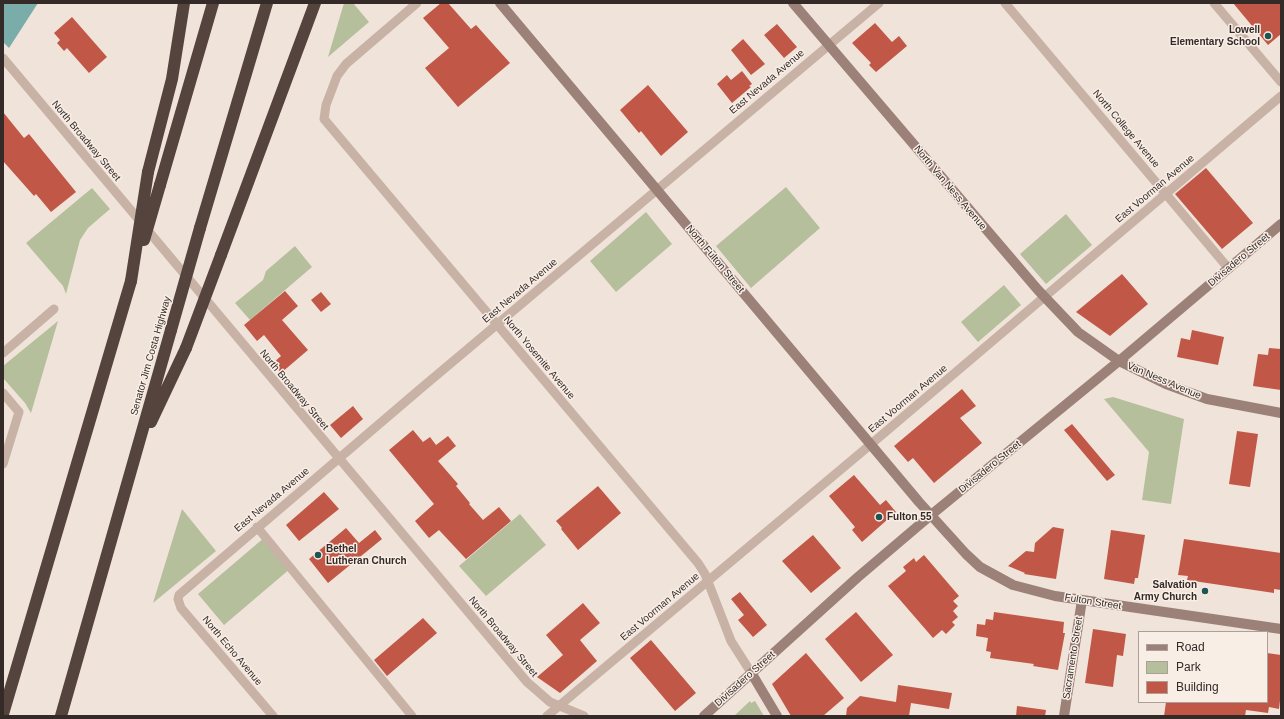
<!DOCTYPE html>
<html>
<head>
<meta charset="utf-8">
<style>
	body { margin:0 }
	#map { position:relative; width:1284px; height:719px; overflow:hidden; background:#f0e3da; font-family:Helvetica,sans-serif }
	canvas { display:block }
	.frame { position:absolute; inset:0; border:4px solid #342a27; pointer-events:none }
	.legend { position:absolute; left:1138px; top:631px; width:130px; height:72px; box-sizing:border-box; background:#f8eee6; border:1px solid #aaa09a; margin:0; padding:5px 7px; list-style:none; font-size:12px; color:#342a27 }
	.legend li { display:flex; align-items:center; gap:8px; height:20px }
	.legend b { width:20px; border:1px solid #aaa09a }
</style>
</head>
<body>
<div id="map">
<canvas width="1284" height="719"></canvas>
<div class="frame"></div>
<ul class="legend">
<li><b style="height:5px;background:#9b8178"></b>Road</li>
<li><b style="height:11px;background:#b6bf9b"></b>Park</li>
<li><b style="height:11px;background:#c15847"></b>Building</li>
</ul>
</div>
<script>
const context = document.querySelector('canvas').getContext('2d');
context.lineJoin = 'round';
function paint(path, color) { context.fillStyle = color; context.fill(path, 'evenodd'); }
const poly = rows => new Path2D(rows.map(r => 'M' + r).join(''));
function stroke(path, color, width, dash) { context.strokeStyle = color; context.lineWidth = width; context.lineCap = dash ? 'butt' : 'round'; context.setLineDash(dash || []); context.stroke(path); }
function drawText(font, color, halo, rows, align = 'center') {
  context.font = font + ' Helvetica,sans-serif'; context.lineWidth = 3; context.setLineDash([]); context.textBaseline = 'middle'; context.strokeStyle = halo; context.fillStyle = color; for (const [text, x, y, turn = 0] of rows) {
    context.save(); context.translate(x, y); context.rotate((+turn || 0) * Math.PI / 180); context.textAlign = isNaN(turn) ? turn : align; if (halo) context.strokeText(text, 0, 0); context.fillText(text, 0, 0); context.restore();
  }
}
const green = poly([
	[344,3,353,3,369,22,328,57],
	[786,187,820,228,751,288,716,246],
	[92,188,110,209,88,228,80,240,66,294,63,286,26,243],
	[646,212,672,244,616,292,590,261],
	[1066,214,1092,245,1046,284,1020,254],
	[295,246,312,267,250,320,235,303,263,280,266,271],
	[1004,285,1021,305,978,342,961,322],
	[58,321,31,413,25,403,3,378,3,366],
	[1113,397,1184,419,1171,504,1142,500,1149,452,1104,399],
	[182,509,216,551,153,603],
	[520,514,546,545,486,596,459,566],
	[265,537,291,568,224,625,198,594],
	[750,701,751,703,755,701,764,716,734,716]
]);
const water = poly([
	[3,3,38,3,9,48,3,42]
]);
const building = poly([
	[441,3,448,3,471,29,476,25,510,63,458,107,425,68,449,48,423,18],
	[1233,3,1281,3,1281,34,1268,45],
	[72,17,107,57,89,73,67,48,64,51,57,43,60,40,54,33],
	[875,23,892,42,899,36,907,46,876,72,869,65,871,63,852,43],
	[777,24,797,47,784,58,764,35],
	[743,39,765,64,751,75,731,50],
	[742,71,752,84,749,86,751,87,732,103,717,84,727,75,731,80],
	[648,85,688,132,661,156,641,131,639,133,620,110],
	[3,112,24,138,29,134,76,192,51,212,36,194,34,196,3,161],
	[1206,168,1253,223,1222,249,1175,194],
	[1122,274,1148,304,1110,336,1076,312],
	[285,291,298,306,282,320,308,350,281,373,273,363,281,356,264,335,257,341,244,325],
	[321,292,331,304,321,312,311,300],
	[1192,330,1224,337,1218,365,1177,357,1181,338,1190,340],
	[1269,348,1281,349,1281,390,1253,386,1258,354,1268,355],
	[962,389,976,406,960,418,982,443,934,483,913,458,908,462,894,446],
	[353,406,363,419,341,438,330,425],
	[1072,424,1115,475,1107,481,1064,430],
	[413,430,423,442,430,437,436,445,448,436,456,446,438,461,458,484,456,486,470,503,469,504,483,520,499,507,511,521,466,559,439,530,429,538,415,521,434,504,389,450],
	[1237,431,1258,434,1250,487,1229,484],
	[854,475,880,505,886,500,896,512,862,542,852,530,855,527,829,496],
	[598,486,621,513,578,550,561,529,562,528,556,521],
	[324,492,339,509,299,541,286,525],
	[1053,527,1064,529,1056,579,1024,574,1025,573,1008,566,1026,551,1034,552,1035,543],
	[346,528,359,543,375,530,382,539,328,583,309,559],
	[1111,530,1145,535,1138,578,1135,578,1134,584,1104,579],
	[813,535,841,568,811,593,782,561],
	[1184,539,1281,553,1281,590,1274,589,1274,593,1187,580,1188,576,1178,575],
	[924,555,959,596,953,601,958,606,953,611,958,617,952,622,955,625,946,634,942,630,933,638,888,586,906,571,903,567,914,558,916,562],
	[740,592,767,625,753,637,738,620,744,615,731,599],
	[583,603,600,623,580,640,597,661,560,693,537,677,563,655,546,635],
	[856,612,893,655,861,682,825,639],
	[994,612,1064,622,1063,633,1065,633,1058,670,1033,666,1034,664,990,658,991,652,986,651,988,638,976,636,977,624,985,625,986,619,993,620],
	[423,618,437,633,387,676,374,660],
	[1093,629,1126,634,1123,656,1117,655,1113,687,1085,683],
	[651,640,696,693,675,711,630,658],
	[806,653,844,698,823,716,791,716,772,684],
	[1267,653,1281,655,1281,692,1279,709,1269,707,1268,713,1246,710,1245,716,1164,716,1166,702,1267,702],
	[898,685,952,693,949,709,911,703,909,716,846,716,847,708,860,696,896,702],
	[1017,706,1046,710,1045,716,1016,716]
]);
const street = poly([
	[417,3,346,64,337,76,326,105,324,119,698,563,705,574,731,641,752,674],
	[1005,3,1229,269],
	[1214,3,1281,82],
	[3,58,527,682,550,702,584,716],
	[3,353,54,309],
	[3,393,19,412,3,464],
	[257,527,412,716],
	[273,716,181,608,178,599,179,595,419,390,879,3],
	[547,716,870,445,1281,96]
]);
const secondary = poly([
	[500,3,919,502,966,554,980,567,1013,585,1055,596,1281,629],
	[793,3,1038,290,1078,332,1119,361,1166,384,1207,399,1281,413],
	[752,674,777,716],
	[704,716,858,577,931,515,1119,361,1281,224],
	[1064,716,1082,600]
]);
const highway = poly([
	[148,172,172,79,184,3],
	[160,185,213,3],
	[200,228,267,3],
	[221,255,315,3],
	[151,422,186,348],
	[3,714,131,281],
	[61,716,171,330]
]);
const highwayBridge = poly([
	[144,240,160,185],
	[131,281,148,172],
	[171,330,200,228],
	[186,348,221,255]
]);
const markers = [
	[1268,36,4,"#1e5452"],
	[879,517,4,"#1e5452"],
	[318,555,4,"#1e5452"],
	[1205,591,4,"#1e5452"]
];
const poiNames = [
	["Lowell",1260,30],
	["Elementary School",1260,42],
	["Fulton 55",887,517,"left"],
	["Bethel",326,549,"left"],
	["Lutheran Church",326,561,"left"],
	["Salvation",1197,585],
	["Army Church",1197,597]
];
const streetNames = [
	["East Nevada Avenue",767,82,-40],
	["North College Avenue",1126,129,50],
	["North Broadway Street",86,141,50],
	["North Van Ness Avenue",950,188,50],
	["East Voorman Avenue",1155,189,-40],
	["North Fulton Street",715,259,50],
	["Divisadero Street",1239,260,-40],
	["East Nevada Avenue",520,291,-40],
	["Senator Jim Costa Highway",151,356,-74],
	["North Yosemite Avenue",539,358,50],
	["Van Ness Avenue",1164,381,23],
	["North Broadway Street",294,390,50],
	["East Voorman Avenue",908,399,-40],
	["Divisadero Street",990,467,-39],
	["East Nevada Avenue",272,500,-40],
	["Fulton Street",1093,602,9],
	["East Voorman Avenue",660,607,-40],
	["North Broadway Street",503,637,50],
	["North Echo Avenue",232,651,50],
	["Sacramento Street",1073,658,-81],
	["Divisadero Street",745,679,-42]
];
paint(green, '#b6bf9b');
paint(water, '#7aaca9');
paint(building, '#c15847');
stroke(street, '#c8b2a6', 9);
stroke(secondary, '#9b8178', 10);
stroke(highway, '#55433e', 12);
stroke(highwayBridge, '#55433e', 12);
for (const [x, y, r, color] of markers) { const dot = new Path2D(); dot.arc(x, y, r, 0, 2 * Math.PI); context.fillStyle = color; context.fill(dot); stroke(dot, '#f8eee6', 1.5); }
drawText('bold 10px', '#342a27', '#f8eee6', poiNames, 'right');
drawText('10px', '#342a27', '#f8eee6', streetNames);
</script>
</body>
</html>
